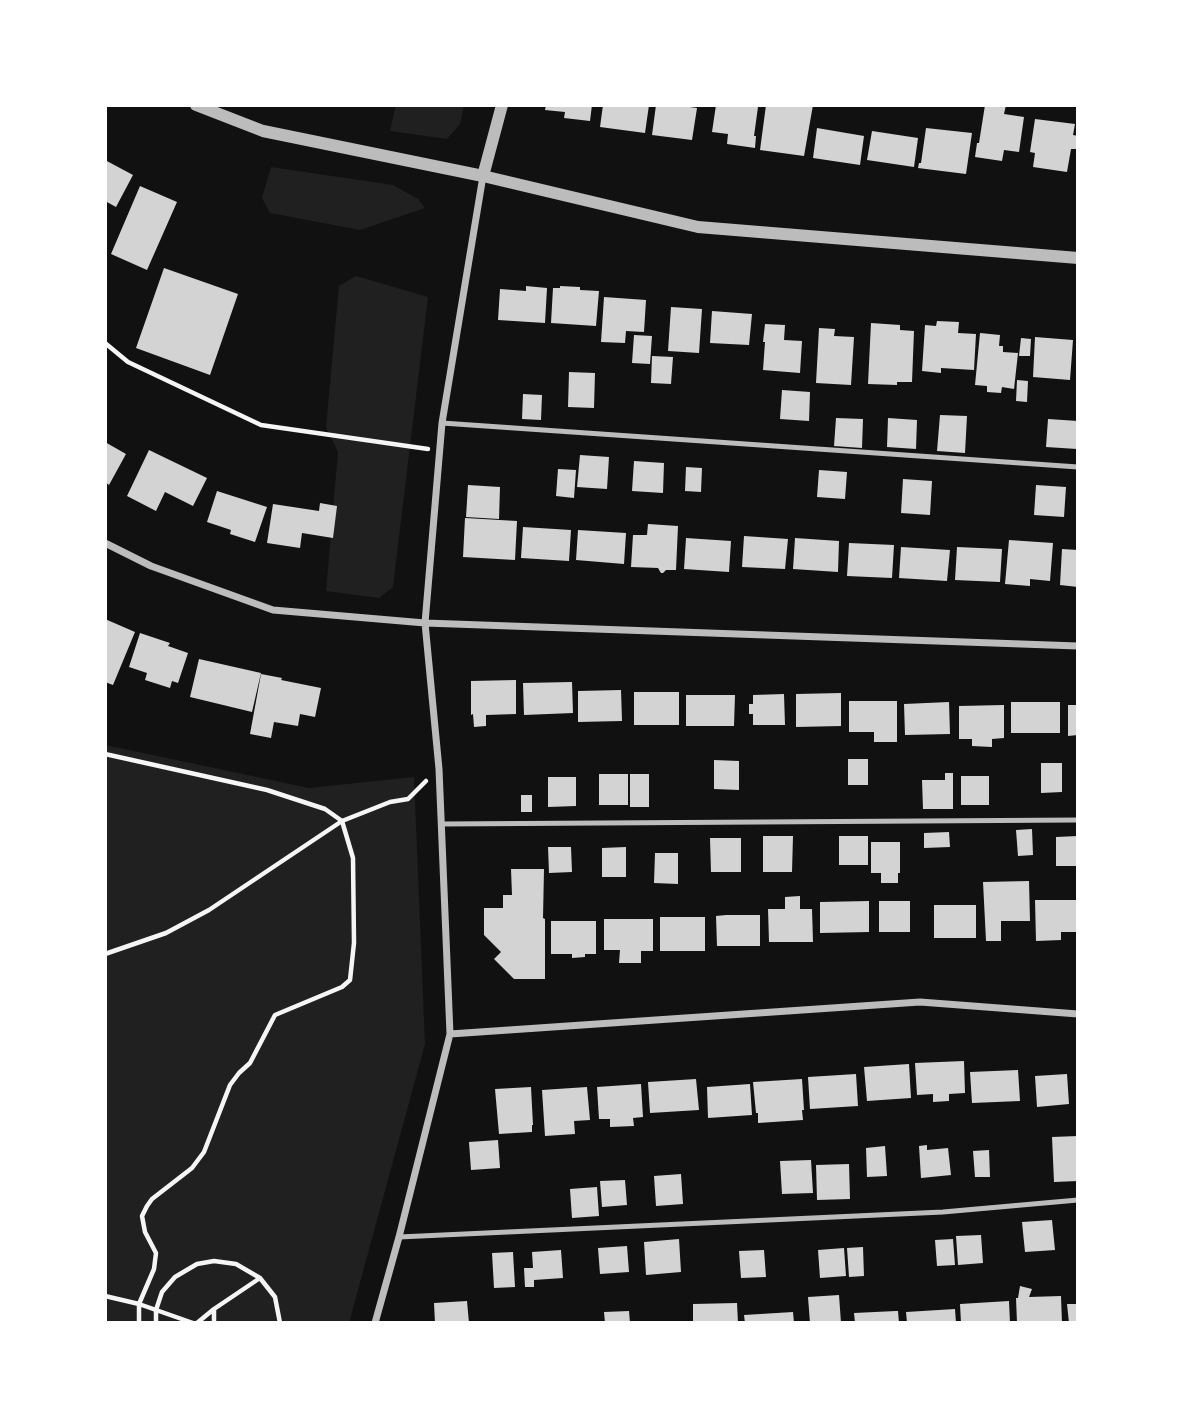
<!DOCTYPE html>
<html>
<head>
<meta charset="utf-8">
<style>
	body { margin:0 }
	#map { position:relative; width:1183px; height:1428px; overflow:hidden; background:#111; font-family:"Fira Sans",sans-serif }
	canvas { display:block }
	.frame { position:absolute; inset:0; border:107px solid #fff; pointer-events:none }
</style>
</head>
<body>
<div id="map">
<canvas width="1183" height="1428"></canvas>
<div class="frame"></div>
</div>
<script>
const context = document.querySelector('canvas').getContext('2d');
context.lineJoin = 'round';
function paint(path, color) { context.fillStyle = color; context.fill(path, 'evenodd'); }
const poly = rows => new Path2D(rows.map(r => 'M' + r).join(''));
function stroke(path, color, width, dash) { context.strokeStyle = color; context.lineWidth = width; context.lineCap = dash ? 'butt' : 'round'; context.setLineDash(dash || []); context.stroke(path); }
const green = poly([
	[396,105,464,105,460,124,447,139,390,131],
	[271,167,393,185,418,199,425,208,360,230,270,213,262,198],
	[356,276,428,297,393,587,379,598,326,591,338,452,326,427,339,286],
	[105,745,309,788,414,777,425,1044,349,1323,105,1323]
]);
const building = poly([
	[546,105,592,105,590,121,564,118,565,112,545,110],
	[603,105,649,105,645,133,600,127],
	[656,105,675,105,697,108,692,140,652,135],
	[716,105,758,107,754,136,756,136,755,148,727,144,728,134,712,132],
	[766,105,813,105,804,156,760,150],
	[985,105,1006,105,1004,114,1024,117,1019,152,1004,150,1002,161,975,157,977,143,979,143],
	[1035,119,1075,124,1073,135,1078,136,1076,149,1071,149,1067,172,1033,167,1035,153,1030,152],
	[817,128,864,136,860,165,813,158],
	[926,128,972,133,966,174,918,168,919,163,921,163],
	[872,131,918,138,914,167,867,160],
	[105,160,133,175,116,207,105,201],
	[140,186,177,202,147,270,111,254],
	[164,268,238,294,210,375,136,348],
	[526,286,547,288,545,323,498,320,500,289,526,291],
	[560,286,580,287,580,290,599,291,596,326,551,323,553,288,560,288],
	[604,297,646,300,644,332,626,331,625,343,601,342],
	[671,307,702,309,699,353,668,351],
	[712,311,752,314,749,345,710,343],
	[937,321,959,322,958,333,976,334,974,370,941,368,941,373,922,371,925,325,936,326],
	[871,323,900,325,900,330,914,331,912,382,897,382,897,385,868,384],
	[765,324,785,325,784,340,802,341,800,373,763,370,765,342,763,342],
	[819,328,835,329,834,336,854,337,851,385,816,383],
	[980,333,1000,335,999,346,1003,346,1003,352,1018,353,1014,389,1002,387,1001,393,987,392,987,386,975,385],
	[634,335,652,336,650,364,632,363],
	[1035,337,1073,340,1070,380,1033,377],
	[1021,338,1031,339,1030,356,1019,356],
	[652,356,673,357,671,384,651,383],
	[569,372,595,373,594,408,568,407],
	[1017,380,1028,381,1027,402,1016,401],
	[782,390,810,392,809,421,780,419],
	[523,394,542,395,541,420,522,419],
	[940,415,967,416,965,453,937,451],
	[836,418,863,419,862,448,834,446],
	[888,418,917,420,916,449,887,447],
	[1048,419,1078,421,1077,449,1046,447],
	[105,442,126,454,109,485,105,482],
	[149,450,207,478,193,506,165,492,156,511,127,496],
	[580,455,609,457,607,489,577,487],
	[634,461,664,463,663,493,632,491],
	[686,467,702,468,701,492,685,491],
	[558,469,576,470,574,498,556,496],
	[819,470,847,472,845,499,817,497],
	[903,479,932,481,930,515,901,513],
	[468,485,500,487,499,519,466,517],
	[1036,485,1066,487,1064,517,1034,515],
	[217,491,267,507,255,542,230,534,231,530,207,522],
	[320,503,337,506,333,538,302,533,300,548,267,543,273,504,319,511],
	[465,518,517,521,515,560,463,557],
	[648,524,678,526,676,570,666,570,663,573,661,573,658,568,631,567,633,535,647,535],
	[523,527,571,530,569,561,521,558],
	[578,530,626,533,624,564,576,560],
	[744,536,788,539,785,569,742,567],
	[686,538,731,541,729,572,684,569],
	[795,538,839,541,838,572,793,569],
	[1009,540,1053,543,1050,581,1030,579,1030,586,1005,584],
	[849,543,894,545,892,578,847,576],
	[901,547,950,550,947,581,899,578],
	[957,547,1002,549,1000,582,955,580],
	[1062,549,1078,550,1078,587,1060,585],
	[105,619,135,632,113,685,105,682],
	[140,633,170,643,168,646,188,653,178,683,172,681,170,688,145,680,147,673,129,667],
	[199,659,261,673,252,712,190,697],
	[261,674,282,678,281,680,321,688,315,717,300,714,298,726,274,722,271,738,250,734],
	[516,680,516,714,486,715,486,726,474,727,473,714,471,715,471,681],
	[572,682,573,713,524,715,523,683],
	[621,690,622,721,578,722,578,691],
	[634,692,679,692,679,725,634,725],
	[841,693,841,726,796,727,796,694],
	[784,694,785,725,753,725,753,714,749,714,749,704,753,704,753,695],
	[686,695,735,695,734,726,686,726],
	[849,701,897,701,897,742,874,742,874,732,849,732],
	[949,702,950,734,905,735,904,704],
	[1011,702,1060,702,1060,733,1011,733],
	[1004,705,1004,738,992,739,992,747,972,746,972,739,959,739,959,706],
	[1068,705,1078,705,1078,735,1068,736],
	[848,759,868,759,868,785,848,785],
	[714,760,739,761,739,790,714,789],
	[1041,763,1062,763,1062,792,1041,793],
	[945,773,953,773,953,809,923,809,922,780,945,780],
	[599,774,628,774,628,805,599,805],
	[630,774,649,774,649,807,630,807],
	[961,776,989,776,989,805,961,805],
	[548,777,576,777,576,806,548,807],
	[521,795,532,795,532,812,521,812],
	[1032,829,1033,855,1018,856,1016,830],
	[949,832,950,847,924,848,924,833],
	[763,836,793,836,792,872,763,872],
	[839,836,868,836,868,865,839,865],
	[1078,836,1078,866,1056,866,1056,837],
	[710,838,741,838,741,872,711,872],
	[871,842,900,842,900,873,898,873,898,883,881,883,881,873,871,873],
	[548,847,571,847,572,872,549,873],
	[626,847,626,877,602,877,602,848],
	[655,853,678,853,678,884,654,883],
	[511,869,544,869,543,918,545,919,545,979,514,979,494,959,501,952,484,935,484,908,503,908,503,895,512,895],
	[1029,881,1030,921,1001,921,1001,941,986,941,983,882],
	[800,896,800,909,812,909,813,942,769,942,768,909,785,909,785,897],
	[1035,900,1078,900,1078,932,1061,932,1061,940,1036,941],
	[869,901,869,932,820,933,820,902],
	[879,901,910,901,910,932,879,932],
	[934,905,976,905,976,938,934,938],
	[726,915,760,915,760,946,717,946,716,916],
	[660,917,705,917,705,951,660,951],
	[604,919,653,919,653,951,641,951,641,963,619,963,620,950,604,950],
	[551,921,596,921,596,954,585,954,585,957,572,958,572,954,551,954],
	[964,1061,965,1093,949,1094,949,1101,933,1102,933,1094,917,1095,915,1063],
	[909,1064,911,1098,867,1101,864,1067],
	[1018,1070,1020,1101,972,1103,970,1072],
	[856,1074,858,1106,810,1109,808,1077],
	[1067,1074,1069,1104,1037,1107,1035,1076],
	[696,1079,699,1110,650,1113,648,1082],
	[802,1079,804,1110,802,1110,803,1120,758,1123,758,1113,756,1113,753,1082],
	[641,1084,643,1117,633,1118,634,1126,610,1127,610,1119,599,1119,597,1087],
	[750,1084,752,1115,708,1118,707,1087],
	[531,1087,533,1125,532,1125,532,1132,499,1134,495,1089],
	[587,1087,590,1120,574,1121,575,1134,545,1136,542,1090],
	[1078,1136,1078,1181,1054,1182,1052,1137],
	[498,1140,500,1168,471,1170,469,1142],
	[927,1145,927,1150,948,1148,951,1175,921,1178,919,1146],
	[885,1146,887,1176,867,1177,866,1148],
	[989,1150,990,1177,975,1177,973,1151],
	[811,1160,813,1193,782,1194,780,1161],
	[849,1164,850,1199,817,1200,816,1165],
	[681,1174,683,1204,656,1206,654,1176],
	[625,1180,627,1205,602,1207,600,1181],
	[597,1187,599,1216,572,1218,570,1189],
	[1052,1220,1055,1250,1025,1252,1022,1222],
	[981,1235,983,1263,958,1265,956,1236],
	[679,1239,681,1272,646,1275,644,1242],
	[953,1239,955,1265,937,1266,935,1240],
	[627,1246,629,1272,600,1274,598,1248],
	[863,1247,864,1276,849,1277,847,1248],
	[844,1248,846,1276,820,1278,818,1250],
	[561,1250,563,1278,534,1280,534,1287,525,1287,524,1268,533,1268,532,1252],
	[764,1250,766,1277,741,1278,739,1251],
	[513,1252,515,1287,494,1288,492,1253],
	[1020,1286,1032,1289,1029,1297,1061,1296,1062,1323,1017,1323,1016,1298,1018,1298],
	[839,1295,841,1323,810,1323,808,1297],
	[467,1301,469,1323,435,1323,434,1303],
	[1009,1301,1010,1323,961,1323,960,1304],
	[737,1303,738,1323,693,1323,693,1304],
	[1067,1304,1078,1304,1078,1323,1069,1323],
	[955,1309,956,1323,907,1323,906,1312],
	[629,1311,630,1323,605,1323,604,1312],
	[896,1311,898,1311,899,1323,855,1323,854,1313],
	[793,1312,794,1323,745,1323,744,1315]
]);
const path = poly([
	[105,343,128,362,261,425,428,449],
	[105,754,267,790,325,809,342,821,353,858,354,943,350,980,342,987,275,1015,250,1063,239,1073,230,1085,204,1152,192,1168,152,1199,147,1206,142,1216,145,1232,156,1253,154,1269,139,1304,139,1323],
	[105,954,166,933,209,910,342,821,390,802,408,799,426,781],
	[105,1296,139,1304,193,1323],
	[214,1310,214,1323],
	[156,1323,156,1310,162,1292,175,1277,197,1264,214,1261,236,1264,260,1278,275,1297,280,1323],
	[197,1323,214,1309,260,1278]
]);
const service = poly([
	[442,423,1078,467],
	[442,824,1078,820],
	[399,1237,943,1212,1078,1200]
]);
const minor = poly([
	[105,543,151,566,273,610,425,623,1078,646],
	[450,1034,920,1002,1078,1014],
	[375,1323,399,1237,450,1034,439,769,425,623,442,423,483,176]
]);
const tertiary = poly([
	[196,105,263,131,483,176,698,227,1078,258],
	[483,176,502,105]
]);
paint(green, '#202020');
paint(building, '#d3d3d3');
stroke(path, '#f5f5f5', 4.5);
stroke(service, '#bcbcbc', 5);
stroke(minor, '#bcbcbc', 7);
stroke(tertiary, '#bcbcbc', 12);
</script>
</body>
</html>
